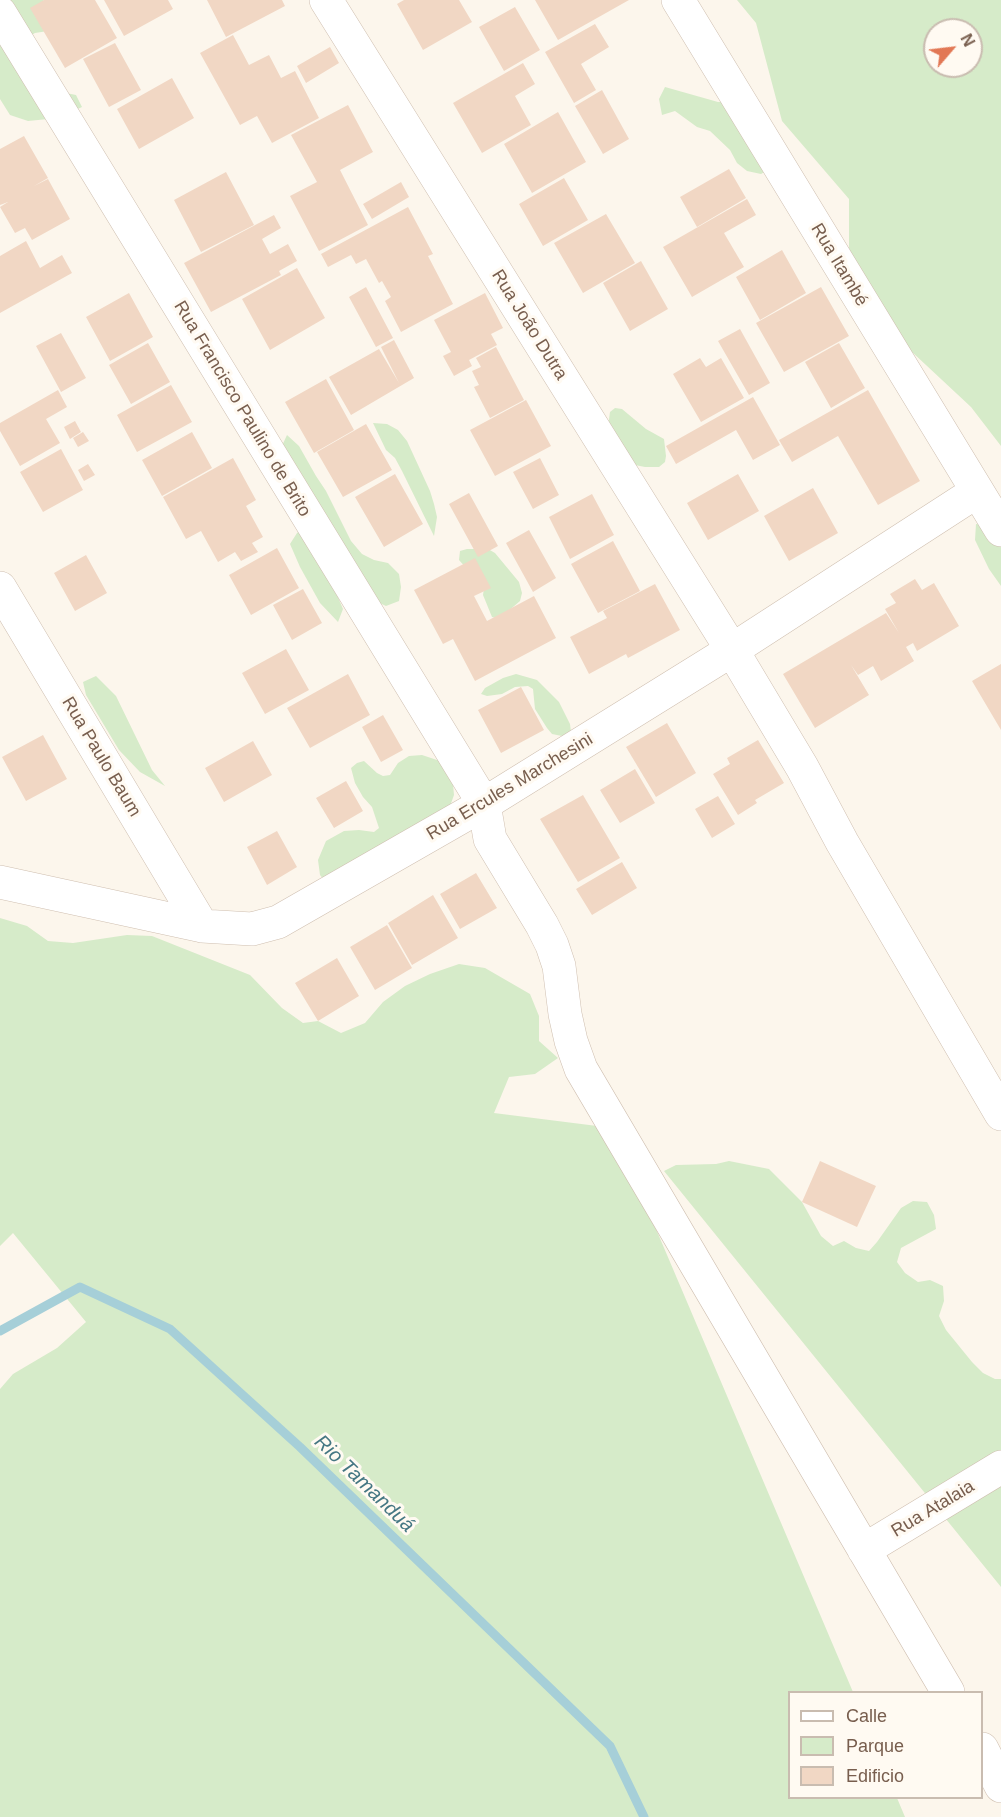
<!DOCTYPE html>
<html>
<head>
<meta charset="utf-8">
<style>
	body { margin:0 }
	#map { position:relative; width:1001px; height:1817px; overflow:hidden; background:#fcf6ec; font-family:Helvetica,sans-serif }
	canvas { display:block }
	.legend { position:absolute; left:788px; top:1691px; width:195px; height:108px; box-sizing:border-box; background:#fffaf2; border:2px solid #c9bcb0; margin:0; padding:8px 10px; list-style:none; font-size:18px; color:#785e4e }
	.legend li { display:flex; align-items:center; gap:12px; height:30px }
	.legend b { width:30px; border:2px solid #c9bcb0 }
	.north { position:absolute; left:923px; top:18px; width:60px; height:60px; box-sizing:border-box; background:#fffaf2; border:2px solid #c9bcb0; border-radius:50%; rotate:62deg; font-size:16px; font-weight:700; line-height:24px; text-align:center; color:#785e4e }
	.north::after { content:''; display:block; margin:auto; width:21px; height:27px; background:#e27855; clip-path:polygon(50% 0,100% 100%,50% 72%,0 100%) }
</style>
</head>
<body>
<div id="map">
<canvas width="1001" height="1817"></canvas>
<ul class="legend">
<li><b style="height:8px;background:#fff"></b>Calle</li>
<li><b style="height:16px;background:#d6ebc9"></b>Parque</li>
<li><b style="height:16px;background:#f1d7c4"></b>Edificio</li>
</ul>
<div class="north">N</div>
</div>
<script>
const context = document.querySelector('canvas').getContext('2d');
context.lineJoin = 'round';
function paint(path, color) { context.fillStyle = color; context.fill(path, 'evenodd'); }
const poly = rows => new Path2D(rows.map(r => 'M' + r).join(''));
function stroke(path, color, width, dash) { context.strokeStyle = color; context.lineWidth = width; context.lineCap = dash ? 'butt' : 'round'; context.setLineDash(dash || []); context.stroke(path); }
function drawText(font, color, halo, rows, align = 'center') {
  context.font = font + ' Helvetica,sans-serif'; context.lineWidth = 6; context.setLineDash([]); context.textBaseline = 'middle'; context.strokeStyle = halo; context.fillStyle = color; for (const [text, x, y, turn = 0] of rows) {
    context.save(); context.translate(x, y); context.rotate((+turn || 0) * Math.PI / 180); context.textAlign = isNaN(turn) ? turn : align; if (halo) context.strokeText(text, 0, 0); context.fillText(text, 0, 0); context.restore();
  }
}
const green = poly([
	[0,0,44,0,42,3,48,31,35,33,23,40,61,92,76,95,82,107,58,118,28,121,10,115,0,99],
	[737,0,1001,0,1001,446,971,407,897,338,869,296,849,248,849,199,782,121,756,23],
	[935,30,971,30,971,66,935,66],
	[665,87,718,102,731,101,773,167,761,174,747,171,737,163,730,150,710,131,697,127,675,111,662,115,659,99],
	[615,408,622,409,646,429,664,439,666,456,665,462,659,467,645,467,630,464,608,427,610,412],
	[373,423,387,424,398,430,407,441,430,491,434,504,437,517,434,536,402,471,395,458,386,450],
	[287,435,299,446,316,476,326,491,351,541,362,554,374,560,388,563,399,574,401,587,399,601,386,606,331,581,343,609,338,622,320,603,300,567,290,544,297,533,307,524,280,450],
	[976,524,990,526,1001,538,1001,586,989,569,975,540],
	[467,549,488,549,495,553,519,582,522,593,520,601,499,619,492,617,483,595,484,588,459,560,460,551],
	[516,674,537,680,559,702,570,724,571,732,567,737,552,734,547,728,535,709,533,689,528,686,515,687,502,694,487,696,481,694,485,688,503,678],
	[96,676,116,696,152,770,165,786,140,772,119,750,86,695,83,682],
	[422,755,443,762,452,773,454,795,449,809,324,880,320,875,318,860,326,841,344,831,359,830,374,832,379,828,372,807,363,797,355,783,351,768,357,763,364,761,377,773,383,776,390,775,398,763,409,756],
	[0,918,27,926,48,941,73,943,127,935,152,936,250,975,282,1008,303,1023,318,1021,341,1033,365,1023,383,1002,405,986,430,974,459,964,485,968,530,994,539,1016,539,1041,558,1058,535,1074,509,1077,494,1113,613,1128,853,1692,790,1692,790,1798,897,1798,905,1817,0,1817,0,1389,13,1374,57,1348,86,1322,13,1233,0,1246],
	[729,1161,769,1169,802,1202,821,1236,833,1246,844,1241,856,1248,869,1251,877,1242,901,1208,913,1201,927,1202,934,1215,936,1229,901,1248,897,1262,905,1273,918,1282,930,1280,943,1286,944,1301,939,1316,946,1330,972,1362,983,1373,995,1379,1001,1379,1001,1587,664,1171,676,1165,716,1164]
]);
const stream = poly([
	[0,1331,80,1287,170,1329,300,1447,610,1746,644,1817]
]);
const building = poly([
	[44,0,95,0,117,38,65,68,30,8],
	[104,0,168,0,173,9,124,36],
	[207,0,282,0,285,6,226,37],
	[404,0,459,0,472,22,423,50,397,4],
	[535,0,629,0,558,40],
	[515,7,540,50,504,71,479,27],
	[595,24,609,47,581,64,596,90,574,103,545,52],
	[233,35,249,65,269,55,281,78,295,71,319,118,272,143,257,116,240,125,200,53],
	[115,43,141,90,109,107,83,59],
	[330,47,339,63,306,83,297,66],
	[523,63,535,84,515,96,531,125,482,153,453,103],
	[172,78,194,118,139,149,117,109],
	[602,90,629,139,603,154,575,106],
	[348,105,373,152,340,170,368,225,319,251,290,196,317,182,291,135],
	[558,112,586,162,532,193,504,144],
	[24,136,48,178,34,186,48,179,70,219,32,240,25,228,15,233,0,207,8,202,0,205,0,149],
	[729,169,746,198,697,227,680,197],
	[226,172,254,225,201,252,174,200],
	[564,178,588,220,543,246,519,204],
	[401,182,409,197,372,219,363,204],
	[747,199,756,215,724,233,744,267,692,297,663,247],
	[408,207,433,254,428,256,453,304,401,332,385,301,391,297,382,281,379,283,366,259,356,264,351,255,328,267,321,254],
	[606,214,635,263,583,293,554,243],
	[274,215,281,228,262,239,270,254,288,244,297,261,279,271,281,275,211,312,184,263],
	[26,241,40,268,62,255,72,273,0,313,0,256],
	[782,250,806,293,760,320,736,277],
	[641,261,668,309,630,331,603,283],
	[297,268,325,318,270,350,242,299],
	[366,287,393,338,376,347,349,297],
	[821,287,849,336,784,372,756,323],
	[129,293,153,337,110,361,86,317],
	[485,293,503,328,491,334,497,345,469,360,472,366,454,376,443,356,451,352,434,320],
	[740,329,770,383,749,395,718,341],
	[61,333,86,378,61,392,36,346],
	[394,340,414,378,351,415,329,377,379,349,399,383,381,347],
	[148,343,170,382,131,404,109,365],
	[839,343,865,388,831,408,805,362],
	[496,347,524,400,490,418,474,387,479,385,472,371,481,367,476,358],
	[700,358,706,367,721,358,744,398,701,422,673,374],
	[326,379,354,430,314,453,285,402],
	[171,385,192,422,137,452,117,415],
	[58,390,67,407,46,419,60,443,20,466,0,431,0,423],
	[868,390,920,481,878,505,838,436,792,462,779,440],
	[753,397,780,445,753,460,736,430,676,464,666,446],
	[526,400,551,446,495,476,470,430],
	[75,421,81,432,70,439,64,427],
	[366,424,392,470,343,497,317,452],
	[83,432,89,441,78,447,73,438],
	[192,432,212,468,162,496,142,460],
	[61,449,83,490,43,512,20,472],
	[233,458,256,500,246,506,263,537,252,543,258,552,241,561,235,552,218,562,201,531,186,539,163,497],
	[540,458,559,495,533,509,513,472],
	[88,464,95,475,84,481,78,470],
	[395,474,423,524,384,547,355,497],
	[738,474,759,511,708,540,687,503],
	[813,488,838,533,789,561,764,516],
	[469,493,498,546,478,557,449,504],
	[592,494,614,535,570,559,549,517],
	[529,530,556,578,533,592,506,543],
	[613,541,640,591,598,613,571,564],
	[277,548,299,588,251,615,229,575],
	[86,555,107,593,75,611,54,573],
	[475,558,491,588,474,596,487,621,534,596,556,638,475,681,453,639,443,644,414,590],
	[915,579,922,590,934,583,959,626,917,651,913,643,906,647,914,661,881,681,873,666,858,675,851,665,869,695,815,728,783,674,886,613,899,633,885,609,896,603,890,594],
	[655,584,680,630,628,658,626,654,589,674,570,637,607,618,603,611],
	[303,589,322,623,292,640,273,605],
	[286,649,309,690,265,714,242,673],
	[1001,664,1001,730,972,681],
	[348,674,370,715,310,748,287,708],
	[521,687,544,730,501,753,478,710],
	[383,715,403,750,381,762,362,727],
	[667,723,696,773,656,797,626,747],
	[43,735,67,779,26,801,2,757],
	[758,740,784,783,755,800,757,803,738,815,713,774,730,764,727,758],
	[253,741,272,775,224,802,205,768],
	[635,769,655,803,620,823,600,790],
	[346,781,363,811,334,828,316,798],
	[583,795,620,858,578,882,540,819],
	[718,796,735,824,712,838,695,809],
	[277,831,297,867,267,885,247,847],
	[622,862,637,888,592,915,576,889],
	[476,873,497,908,460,929,440,894],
	[433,895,458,938,412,965,388,923],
	[387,925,412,968,375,990,350,947],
	[337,958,359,996,318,1021,295,983],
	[820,1161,876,1186,857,1227,802,1202]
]);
const minor = poly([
	[326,0,732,650,802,767,842,842,1001,1114],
	[678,0,1001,530],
	[0,13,484,804,490,839,542,925,552,945,559,966,565,1014,571,1041,581,1069,948,1692],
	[0,588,202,926],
	[0,882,202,926,252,929,278,922,484,804,732,650,976,492],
	[864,1550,1001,1467],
	[982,1749,1001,1786]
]);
const streetNames = [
	["Rua Itambé",839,265,59],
	["Rua João Dutra",529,325,58],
	["Rua Francisco Paulino de Brito",242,409,59],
	["Rua Paulo Baum",101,757,59],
	["Rua Ercules Marchesini",510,787,-31],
	["Rua Atalaia",933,1509,-31]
];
const waterNames = [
	["Rio Tamanduá",364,1484,44]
];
paint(green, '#d6ebc9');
stroke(stream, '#a6cfd8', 9);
paint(building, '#f1d7c4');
stroke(minor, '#cfbfb0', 34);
stroke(minor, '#fff', 33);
drawText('18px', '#785e4e', '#fffaf2', streetNames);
drawText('italic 20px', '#457783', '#fffaf2', waterNames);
</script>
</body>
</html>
